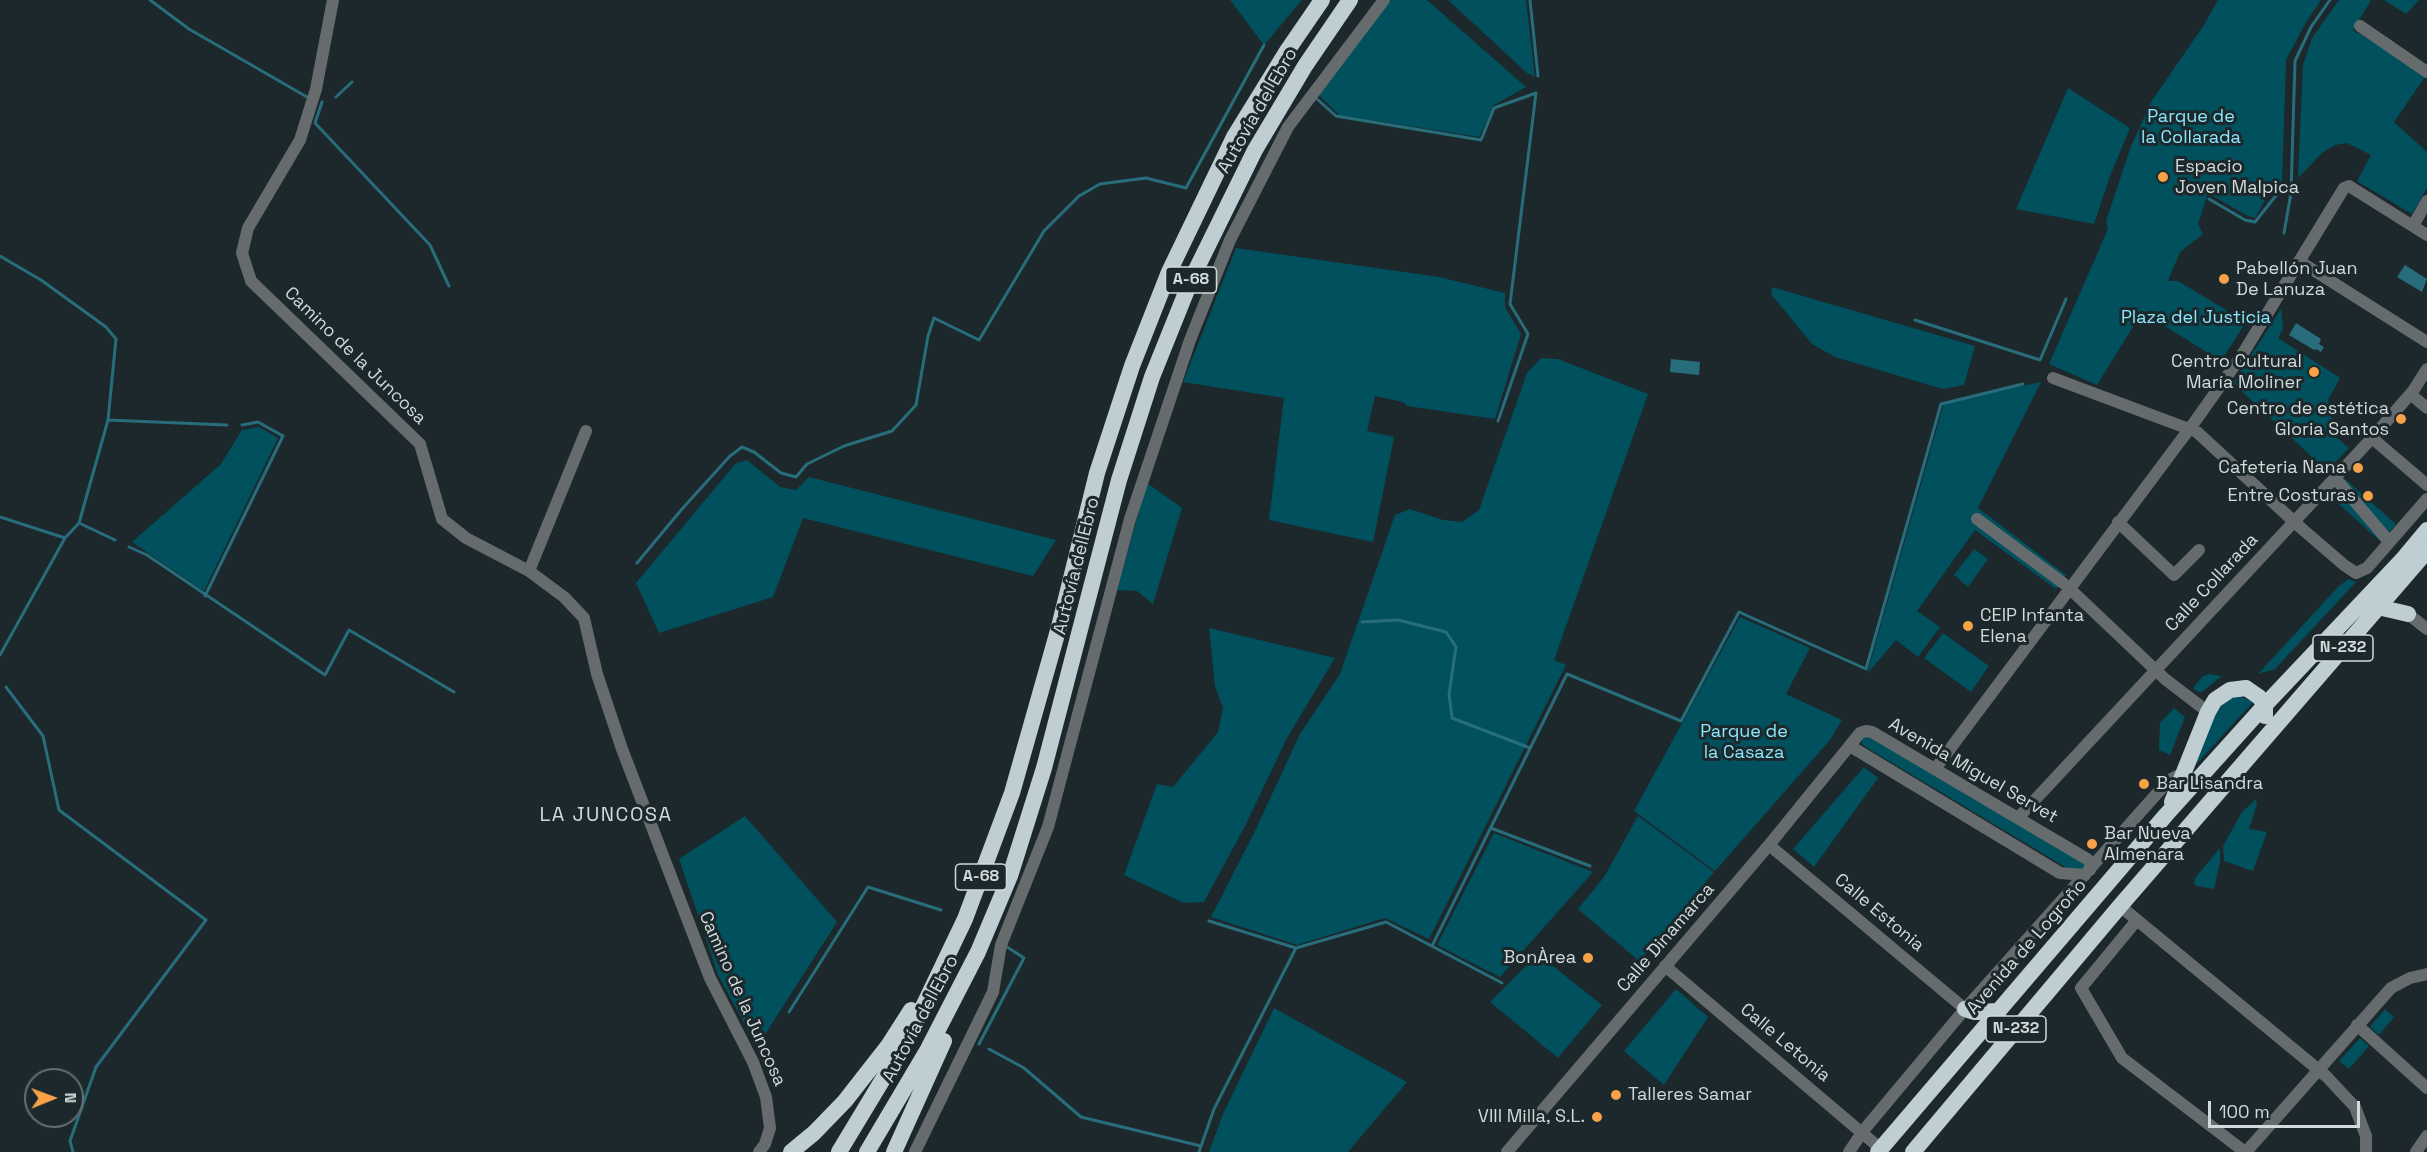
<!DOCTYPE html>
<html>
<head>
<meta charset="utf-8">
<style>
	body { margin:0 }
	#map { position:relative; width:2427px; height:1152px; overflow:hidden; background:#1c282b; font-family:"Space Grotesk",sans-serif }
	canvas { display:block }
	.north { position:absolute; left:24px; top:1068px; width:60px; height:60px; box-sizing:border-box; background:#1c282b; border:2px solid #656f71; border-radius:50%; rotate:89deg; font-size:16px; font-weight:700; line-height:24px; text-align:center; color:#d2dadb }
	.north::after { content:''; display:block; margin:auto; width:21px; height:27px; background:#f7a149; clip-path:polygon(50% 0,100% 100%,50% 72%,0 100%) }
	.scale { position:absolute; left:2208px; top:1101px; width:152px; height:27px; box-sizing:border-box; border:3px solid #d2dadb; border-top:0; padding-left:8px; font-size:18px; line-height:21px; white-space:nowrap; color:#d2dadb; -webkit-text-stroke:4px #1c282b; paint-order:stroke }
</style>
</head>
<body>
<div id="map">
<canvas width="2427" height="1152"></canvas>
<div class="north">N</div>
<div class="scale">100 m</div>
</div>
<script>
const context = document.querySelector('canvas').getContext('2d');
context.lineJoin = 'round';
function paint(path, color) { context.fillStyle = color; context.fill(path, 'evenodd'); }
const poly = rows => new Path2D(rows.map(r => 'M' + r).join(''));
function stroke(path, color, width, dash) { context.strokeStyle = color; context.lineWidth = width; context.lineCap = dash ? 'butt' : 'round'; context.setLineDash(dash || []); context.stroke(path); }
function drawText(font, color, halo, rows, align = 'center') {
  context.font = font + ' "Space Grotesk",sans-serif'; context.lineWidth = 6; context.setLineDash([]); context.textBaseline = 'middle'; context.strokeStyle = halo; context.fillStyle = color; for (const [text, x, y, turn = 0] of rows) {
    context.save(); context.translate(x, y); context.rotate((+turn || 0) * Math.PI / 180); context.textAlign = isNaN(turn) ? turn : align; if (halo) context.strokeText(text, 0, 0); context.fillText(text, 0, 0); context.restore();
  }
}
const green = poly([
	[1230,0,1302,0,1264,45],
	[1391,0,1427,0,1526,87,1494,105,1479,137,1339,115,1319,95],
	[1448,0,1526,0,1535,77,1527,73],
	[2218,0,2321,0,2305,24,2286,60,2282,184,2266,198,2255,218,2246,215,2208,193,2198,224,2203,234,2180,252,2168,281,2178,281,2246,322,2221,361,2142,312,2097,385,2049,364,2108,229,2106,221,2131,146,2151,102,2204,25],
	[2339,0,2371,0,2353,30,2427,74,2394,122,2427,152,2427,188,2412,214,2357,181,2371,155,2347,143,2335,145,2322,153,2298,178,2303,65,2312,38],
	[2384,0,2419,0,2406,14],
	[2068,88,2130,128,2110,176,2094,224,2016,209],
	[1236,248,1439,277,1505,293,1505,307,1521,334,1495,419,1407,406,1403,402,1375,396,1367,431,1394,437,1373,542,1269,520,1284,398,1183,382],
	[1772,287,1975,346,1964,385,1943,389,1835,357,1812,344,1771,294],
	[2281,309,2283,329,2278,338,2340,378,2328,400,2336,437,2349,448,2327,471,2233,383],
	[1541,358,1558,359,1648,394,1554,660,1566,665,1429,939,1385,918,1297,945,1211,917,1254,833,1300,734,1340,674,1395,515,1410,509,1443,520,1462,522,1479,510,1527,373],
	[2041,382,1978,508,2066,575,2056,589,1975,530,1917,611,1940,627,1918,657,1896,640,1867,674,1944,403],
	[259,427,278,438,204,591,132,542,221,464,242,430],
	[747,460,780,487,796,490,809,477,1056,540,1033,576,803,518,773,597,659,633,636,583,735,464],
	[2345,479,2396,524,2381,542,2331,497],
	[1147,483,1182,508,1153,604,1137,591,1117,590],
	[1974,549,1988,559,1968,587,1954,575],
	[2348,579,2356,582,2275,669,2258,674,2337,588],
	[1740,617,1810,648,1786,694,1842,720,1830,740,1715,871,1634,811],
	[1209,628,1335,658,1287,738,1245,826,1204,902,1184,903,1124,875,1157,784,1173,787,1218,732,1223,708,1215,686],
	[1943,633,1989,666,1971,692,1924,658],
	[2210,674,2224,677,2219,678,2202,692,2198,692,2193,688,2203,676],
	[2239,696,2253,702,2192,769,2213,718,2225,702,2232,697],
	[2174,708,2185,717,2170,755,2159,750,2160,723],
	[1866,736,1871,737,2082,861,2084,865,2083,870,2072,871,1869,749,1862,744,1862,739],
	[1864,767,1878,778,1814,867,1793,849],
	[2256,799,2257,804,2249,829,2267,832,2253,871,2224,861,2223,846,2242,812],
	[745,816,837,922,757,1047,718,975,679,859],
	[1638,816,1714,872,1639,961,1578,909,1604,877],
	[1494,833,1593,872,1500,977,1437,945],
	[2220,848,2220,862,2214,889,2197,886,2194,884,2195,878],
	[1538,954,1602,1005,1558,1058,1490,1002],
	[1676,989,1708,1017,1664,1085,1624,1051],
	[1274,1008,1407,1082,1348,1152,1209,1152,1223,1114],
	[2385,1009,2394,1017,2379,1035,2370,1027],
	[2360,1038,2369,1046,2349,1069,2339,1061]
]);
const water = poly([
	[2405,265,2427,279,2422,292,2397,277],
	[2296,323,2321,339,2319,344,2324,347,2321,352,2316,349,2314,350,2289,335],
	[1671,359,1700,362,1699,375,1670,372]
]);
const stream = poly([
	[150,0,189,29,307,97],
	[1530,0,1538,76],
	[336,97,352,82],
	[1317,99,1336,116,1481,140,1494,108,1536,93,1510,304,1528,334,1498,421],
	[322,102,315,123,430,245,449,286],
	[2209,199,2245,220,2255,222,2278,193,2291,193],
	[2284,233,2291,193,2295,61,2311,27,2330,0],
	[0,256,41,280,106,327,116,339,108,420,79,523],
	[1915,320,2040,360,2066,299],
	[108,420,227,425],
	[0,517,65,538,0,655],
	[65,538,79,523,115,540],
	[129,547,147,555,325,675,349,630,454,692],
	[637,563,682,509,730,456,742,447,754,452,781,473,796,477,807,464,844,446,892,431,916,405,928,336,934,318,979,340,1044,231,1079,196,1100,184,1146,178,1186,188,1264,45],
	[205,596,283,436,258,422,242,425],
	[1362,622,1398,620,1446,632,1456,647,1449,694,1452,718,1530,748],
	[6,687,43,736,59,810,206,920,96,1067,70,1141,73,1152],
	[1491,828,1590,866],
	[1209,921,1296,948],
	[1432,946,1567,674,1681,721,1739,612,1866,669,1941,404,2023,384],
	[789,1012,868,887,941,910],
	[979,1044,1024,958,1007,947],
	[989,1049,1024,1068,1081,1117,1201,1146],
	[1199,1152,1214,1109,1296,948,1386,922,1502,983]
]);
const minor = poly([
	[333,0,316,89,300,140,248,228,242,253,251,281,420,444,442,519,466,538,529,571,564,597,584,618,597,674,622,749,710,978,753,1062,766,1097,770,1128,765,1144,759,1152],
	[2360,26,2427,72],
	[2413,226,2427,201],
	[2299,261,2427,342],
	[2053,378,2197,432,2301,528,2344,565,2356,573,2367,568,2427,499],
	[2415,398,2427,408],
	[2372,438,2427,485],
	[2335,478,2386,538],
	[1977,519,2063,583],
	[2118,522,2174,575,2199,550],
	[529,571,586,431],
	[2069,588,2165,679,2208,712],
	[2408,614,2427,629],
	[1850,746,2060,873,2085,875],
	[1935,769,2196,420,2242,355,2344,188,2349,186,2427,235],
	[2018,818,2372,438,2413,391,2427,369],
	[1769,845,1965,1009],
	[2120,906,2326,1076,2355,1107,2366,1136,2366,1152],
	[2137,920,2081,988,2122,1058,2245,1152],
	[1665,966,1881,1149],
	[2357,1025,2427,1088],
	[915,1152,993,992,1001,945,1048,827,1130,519,1190,340,1230,240,1288,127,1384,0],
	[1507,1152,1769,845,1860,733,1866,731,1872,732,2087,859,2090,862,2090,870],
	[1849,1152,1863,1131,1965,1009,2169,780,2183,773],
	[2246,1152,2391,988,2410,978,2427,974],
	[2416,1152,2427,1136]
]);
const highway = poly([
	[2378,607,2408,614],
	[2172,802,2208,712,2215,700,2230,690,2246,688,2259,697,2265,705,2265,716],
	[1965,1009,1974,1012,1999,1011],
	[791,1152,814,1133,845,1101,888,1046,911,1010],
	[839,1152,909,1036,965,919,1012,793,1059,627,1097,473,1132,366,1169,272,1234,137,1287,51,1322,0],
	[867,1152,928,1049,978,952,1010,876,1044,768,1119,480,1152,377,1191,280,1255,150,1305,66,1350,0],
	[894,1152,944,1041],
	[1878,1152,2165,816,2265,705,2402,560,2427,530],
	[1913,1152,2120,906,2427,551]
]);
const markers = [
	[2163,177,6,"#f7a149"],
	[2224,279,6,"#f7a149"],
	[2314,372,6,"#f7a149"],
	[2401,419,6,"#f7a149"],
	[2358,468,6,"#f7a149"],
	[2368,496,6,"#f7a149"],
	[1968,626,6,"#f7a149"],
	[2144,784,6,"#f7a149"],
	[2092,844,6,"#f7a149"],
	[1588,958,6,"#f7a149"],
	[1616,1095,6,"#f7a149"],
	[1597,1117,6,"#f7a149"]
];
const shields = [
	[1191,280,51],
	[2343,648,60],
	[981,877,51],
	[2016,1029,60]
];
const shieldNames = [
	["A-68",1191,280],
	["N-232",2343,648],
	["A-68",981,877],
	["N-232",2016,1029]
];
const streetNames = [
	["Autovía del Ebro",1258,111,-60],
	["Camino de la Juncosa",355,356,44],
	["Autovía del Ebro",1077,566,-76],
	["Calle Collarada",2212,583,-47],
	["Avenida Miguel Servet",1973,771,30],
	["Calle Estonia",1879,913,40],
	["Calle Dinamarca",1666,938,-49],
	["Avenida de Logroño",2027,947,-49],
	["Camino de la Juncosa",742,999,66],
	["Autovía del Ebro",921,1019,-62],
	["Calle Letonia",1785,1043,40]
];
const parkNames = [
	["Parque de",2191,117],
	["la Collarada",2191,138],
	["Plaza del Justicia",2196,318],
	["Parque de",1744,732],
	["la Casaza",1744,753]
];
const poiNames = [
	["Espacio",2175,167],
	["Joven Malpica",2175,188],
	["Pabellón Juan",2236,269],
	["De Lanuza",2236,290],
	["Centro Cultural",2302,362,"right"],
	["María Moliner",2302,383,"right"],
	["Centro de estética",2389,409,"right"],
	["Gloria Santos",2389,430,"right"],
	["Cafeteria Nana",2346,468,"right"],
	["Entre Costuras",2356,496,"right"],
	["CEIP Infanta",1980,616],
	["Elena",1980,637],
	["Bar Lisandra",2156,784],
	["Bar Nueva",2104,834],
	["Almenara",2104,855],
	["BonÀrea",1576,958,"right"],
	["Talleres Samar",1628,1095],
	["VIII Milla, S.L.",1585,1117,"right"]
];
const neighbourhoodNames = [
	["LA JUNCOSA",606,816]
];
paint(green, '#00505e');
paint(water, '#286d7b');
stroke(stream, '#286d7b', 3);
stroke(minor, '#666c6d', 12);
stroke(highway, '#bfced2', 16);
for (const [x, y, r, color] of markers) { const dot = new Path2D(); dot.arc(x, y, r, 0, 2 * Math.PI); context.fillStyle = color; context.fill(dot); stroke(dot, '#1c282b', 2); }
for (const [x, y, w] of shields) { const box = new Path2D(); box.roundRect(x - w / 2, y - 13, w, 26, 4.5); context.fillStyle = '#1c282b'; context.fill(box); stroke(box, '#d2dadb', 1.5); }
drawText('bold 16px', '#d2dadb', null, shieldNames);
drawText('18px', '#d2dadb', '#1c282b', streetNames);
drawText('18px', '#88e7fc', '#1c282b', parkNames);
drawText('18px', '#d2dadb', '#1c282b', poiNames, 'left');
context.letterSpacing = '1.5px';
drawText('20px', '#d2dadb', '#1c282b', neighbourhoodNames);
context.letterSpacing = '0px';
</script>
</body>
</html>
